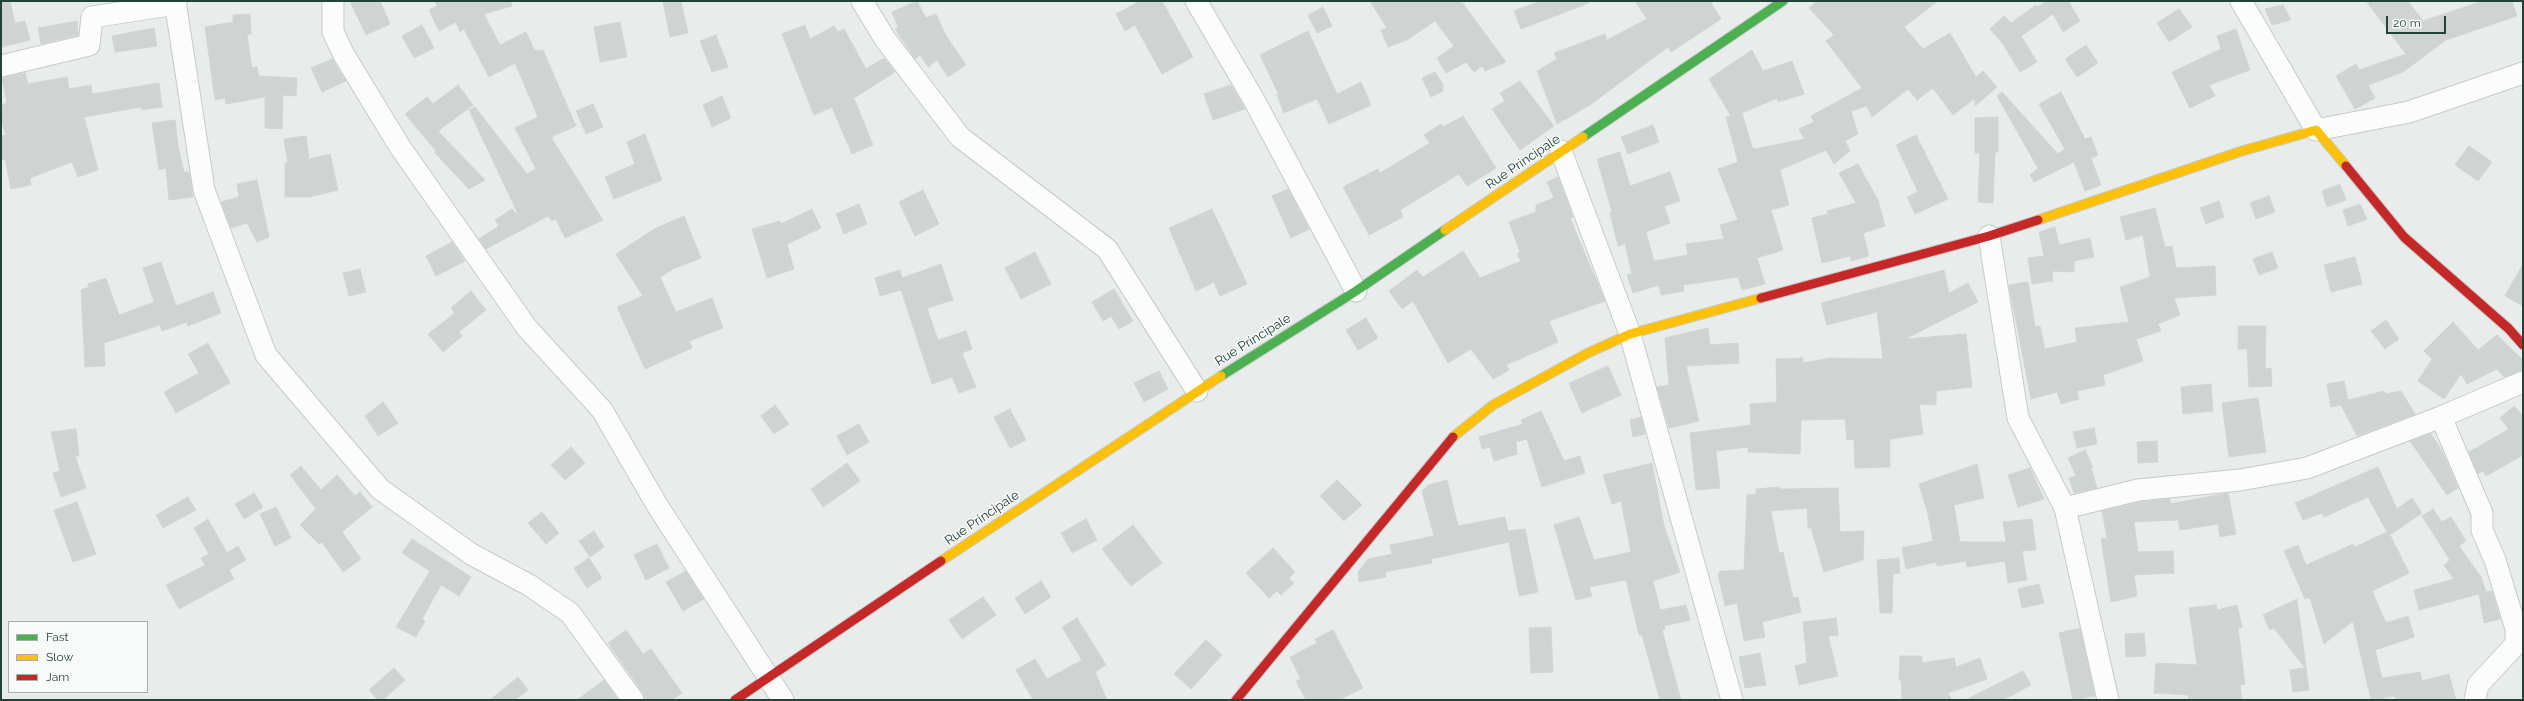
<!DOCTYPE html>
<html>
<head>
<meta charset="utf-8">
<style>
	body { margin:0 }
	#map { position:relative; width:2524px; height:701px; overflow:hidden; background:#e8edeb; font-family:Raleway,sans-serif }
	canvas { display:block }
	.frame { position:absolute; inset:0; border:2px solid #24423a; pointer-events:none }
	.legend { position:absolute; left:8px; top:621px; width:140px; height:72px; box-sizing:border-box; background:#f7fbf9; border:1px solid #a3b1ad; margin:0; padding:5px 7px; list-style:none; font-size:12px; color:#24423a }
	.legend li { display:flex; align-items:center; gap:8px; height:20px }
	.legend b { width:20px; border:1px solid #a3b1ad }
	.scale { position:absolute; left:2386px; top:16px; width:60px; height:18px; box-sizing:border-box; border:2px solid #24423a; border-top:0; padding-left:5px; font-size:12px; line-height:14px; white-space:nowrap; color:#24423a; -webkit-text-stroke:3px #f7fbf9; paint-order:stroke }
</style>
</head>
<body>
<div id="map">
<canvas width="2524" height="701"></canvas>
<div class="frame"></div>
<ul class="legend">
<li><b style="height:5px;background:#4caf50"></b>Fast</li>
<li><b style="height:5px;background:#ffc107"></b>Slow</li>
<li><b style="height:5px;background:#c62828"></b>Jam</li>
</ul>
<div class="scale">20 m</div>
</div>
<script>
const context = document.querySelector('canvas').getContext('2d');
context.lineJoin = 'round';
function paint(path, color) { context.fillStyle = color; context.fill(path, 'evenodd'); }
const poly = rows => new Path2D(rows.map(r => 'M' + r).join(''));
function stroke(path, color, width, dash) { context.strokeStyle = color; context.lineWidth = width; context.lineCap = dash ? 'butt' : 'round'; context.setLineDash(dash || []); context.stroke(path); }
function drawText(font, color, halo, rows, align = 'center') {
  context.font = font + ' Raleway,sans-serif'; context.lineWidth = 3; context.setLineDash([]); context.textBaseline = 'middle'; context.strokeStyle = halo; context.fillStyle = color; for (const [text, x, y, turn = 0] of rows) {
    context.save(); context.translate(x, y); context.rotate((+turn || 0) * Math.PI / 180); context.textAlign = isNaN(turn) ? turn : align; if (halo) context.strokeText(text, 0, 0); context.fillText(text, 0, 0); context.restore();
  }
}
const building = poly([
	[1,1,10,1,15,23,25,21,30,40,1,47,1,1],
	[350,1,380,1,390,24,366,35,350,1],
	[435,1,511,1,512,6,484,14,500,45,526,32,535,51,543,50,576,126,551,137,603,220,565,238,556,219,552,221,548,216,486,249,479,239,499,226,495,220,512,209,519,216,469,110,475,107,527,174,536,169,515,128,538,117,515,63,489,77,464,29,460,32,456,22,439,31,429,10,437,6,435,1],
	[663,1,681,1,688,33,670,37,663,1],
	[917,1,926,18,936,14,945,34,966,65,948,77,937,60,928,67,920,55,915,59,895,29,898,27,892,12,917,1],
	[1140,1,1162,1,1193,57,1162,74,1135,25,1125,31,1116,14,1140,1],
	[1370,1,1461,1,1506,62,1485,71,1482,66,1474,72,1466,62,1446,73,1437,58,1454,46,1435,21,1407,40,1388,47,1381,30,1387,28,1370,1],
	[1540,1,1588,1,1589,3,1521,29,1514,11,1540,1],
	[1635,1,1710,1,1721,19,1671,52,1668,47,1590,105,1557,124,1537,71,1557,59,1554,53,1605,34,1607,40,1647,19,1635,1],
	[1817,1,1938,1,1904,27,1923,49,1950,33,1976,77,1983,71,1997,87,1975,106,1975,98,1953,115,1933,88,1917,100,1908,89,1872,117,1867,106,1851,111,1858,134,1845,141,1850,151,1834,164,1826,150,1780,170,1789,205,1771,210,1783,250,1757,258,1765,284,1742,290,1738,277,1683,285,1684,291,1661,295,1659,285,1633,293,1627,275,1632,274,1625,244,1618,246,1610,213,1612,212,1597,159,1620,152,1630,186,1670,172,1680,201,1664,206,1670,223,1646,232,1654,261,1688,255,1686,244,1724,239,1720,225,1738,220,1718,169,1738,162,1726,117,1731,116,1709,79,1752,50,1763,71,1792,61,1804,94,1778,102,1777,98,1740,114,1742,113,1752,147,1755,149,1804,139,1799,129,1814,122,1811,116,1862,88,1826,41,1834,35,1809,8,1817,1],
	[2046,1,2071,1,2069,2,2080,21,2063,32,2053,14,2021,36,2037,62,2020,72,2003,44,1990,29,2004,16,2011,23,2036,5,2038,7,2046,1],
	[2366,1,2408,1,2423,21,2483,1,2512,1,2517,16,2446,40,2403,72,2368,85,2375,98,2355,109,2336,76,2356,64,2359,70,2406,54,2366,1],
	[2283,5,2291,20,2272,25,2265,9,2283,5],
	[1323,7,1332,26,1317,33,1308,15,1323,7],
	[2179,9,2192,27,2169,42,2157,23,2179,9],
	[250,14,251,34,247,34,252,68,257,67,259,76,297,78,296,96,283,95,282,129,265,128,265,97,226,104,225,98,215,100,205,27,233,22,233,15,250,14],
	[77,21,78,35,41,44,38,28,77,21],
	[620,22,627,57,600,62,594,27,620,22],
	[422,25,434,48,414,58,402,36,422,25],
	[805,25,810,39,834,26,838,32,844,29,866,69,884,58,895,72,854,98,873,145,852,154,832,107,814,115,782,34,805,25],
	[154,28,157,46,115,52,112,36,154,28],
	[2236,29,2250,70,2209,85,2215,96,2190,108,2172,72,2221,49,2217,36,2236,29],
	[1308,31,1337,94,1361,82,1371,105,1329,124,1317,99,1284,113,1277,95,1279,95,1260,55,1308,31],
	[716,35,728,67,712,72,700,41,716,35],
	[2086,45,2098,63,2077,77,2065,59,2086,45],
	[332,59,346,81,322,92,311,68,332,59],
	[1435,72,1443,84,1443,91,1431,97,1422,78,1435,72],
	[25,73,28,84,67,77,69,89,91,85,92,94,159,83,162,107,142,110,141,107,84,117,98,170,78,177,72,162,30,178,31,185,11,189,5,159,1,160,1,136,6,135,1,120,1,105,7,103,2,78,25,73],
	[1520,81,1554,126,1520,150,1492,109,1505,101,1500,93,1520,81],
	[458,85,473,105,438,131,485,180,469,189,434,152,436,151,405,114,427,97,433,104,458,85],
	[1231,85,1245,109,1213,120,1204,94,1231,85],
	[2002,92,2058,154,2065,149,2039,104,2061,92,2085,139,2091,137,2098,155,2091,158,2101,185,2085,191,2074,162,2034,182,2030,175,2038,168,1997,96,2002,92],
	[722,96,731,118,712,127,703,105,722,96],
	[593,104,603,127,586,134,576,111,593,104],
	[1463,116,1496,168,1467,186,1459,174,1400,210,1403,217,1369,235,1343,187,1378,169,1380,173,1430,143,1424,135,1441,124,1443,127,1463,116],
	[1998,117,1998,152,1995,152,1993,203,1978,202,1980,153,1975,153,1975,118,1998,117],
	[175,120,178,146,184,172,189,172,193,197,169,200,166,168,159,170,152,123,175,120],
	[1653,125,1659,142,1628,154,1621,137,1653,125],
	[645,134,662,180,614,199,605,177,635,164,627,142,645,134],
	[1916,135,1948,199,1915,214,1907,197,1918,192,1896,145,1916,135],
	[306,136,309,159,330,154,338,190,309,197,285,197,285,163,288,163,284,139,306,136],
	[2469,146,2492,162,2478,181,2455,165,2469,146],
	[1858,164,1878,200,1885,226,1863,233,1869,256,1851,261,1850,256,1822,263,1812,218,1828,214,1827,211,1856,203,1839,173,1858,164],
	[1558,177,1573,217,1570,218,1605,301,1549,321,1558,342,1506,365,1509,370,1493,379,1471,349,1448,363,1413,301,1402,309,1389,291,1417,270,1423,277,1463,251,1480,278,1521,261,1517,254,1520,252,1509,222,1536,212,1536,205,1554,198,1547,182,1558,177],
	[257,180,269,237,257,242,247,223,231,228,221,202,239,197,237,184,257,180],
	[2340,184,2346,200,2327,207,2322,191,2340,184],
	[1288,189,1309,229,1291,238,1272,196,1288,189],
	[923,190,939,224,915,236,899,202,923,190],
	[2269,196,2275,212,2256,219,2250,203,2269,196],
	[2219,201,2224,217,2206,224,2200,208,2219,201],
	[859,204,867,224,844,234,836,214,859,204],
	[2360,204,2367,219,2348,226,2343,210,2360,204],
	[2155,208,2165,247,2172,246,2176,268,2215,266,2216,295,2174,298,2180,315,2158,324,2161,331,2136,339,2143,361,2103,375,2105,385,2077,391,2079,399,2061,404,2057,392,2031,399,2009,285,2028,282,2035,327,2040,326,2045,349,2077,342,2075,328,2129,322,2120,287,2150,277,2143,235,2126,240,2120,217,2155,208],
	[812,209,821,228,787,244,794,269,767,278,752,229,780,221,781,224,812,209],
	[1212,209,1247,284,1220,296,1214,282,1196,291,1169,228,1212,209],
	[684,216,701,258,673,269,660,277,676,312,712,298,723,328,689,341,692,348,645,369,617,307,643,296,616,254,656,228,684,216],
	[2055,227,2059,245,2090,238,2094,257,2074,261,2074,272,2052,271,2053,281,2032,284,2028,258,2044,256,2039,232,2055,227],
	[452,242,465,261,436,276,426,256,452,242],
	[1035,252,1051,284,1021,299,1005,268,1035,252],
	[2272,252,2278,268,2259,275,2253,259,2272,252],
	[2355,257,2362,284,2331,292,2324,265,2355,257],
	[161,262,176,306,213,292,221,313,188,326,187,322,162,331,160,325,104,343,105,366,85,367,81,290,89,287,88,284,106,278,119,315,154,302,143,268,161,262],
	[941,264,953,300,927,308,938,340,966,331,972,349,962,353,976,387,959,393,952,377,932,384,901,290,880,296,875,278,900,270,902,278,941,264],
	[2523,264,2523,306,2505,296,2523,264],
	[360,269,366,292,349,296,343,273,360,269],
	[1944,270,1949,293,1968,283,1978,302,1905,339,1966,334,1972,387,1936,391,1936,405,1919,404,1923,434,1890,439,1890,467,1855,468,1854,439,1847,440,1845,419,1801,420,1800,454,1748,452,1748,447,1716,451,1720,488,1696,490,1690,433,1751,425,1750,404,1777,402,1776,359,1803,358,1803,363,1830,358,1883,359,1877,312,1827,325,1821,303,1944,270],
	[1114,289,1133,321,1119,329,1111,316,1103,321,1092,302,1114,289],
	[471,291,486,310,459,332,462,336,443,352,428,334,455,313,451,308,471,291],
	[1366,318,1378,338,1358,350,1346,330,1366,318],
	[2386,320,2399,339,2385,349,2371,331,2386,320],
	[2453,322,2478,350,2497,335,2523,360,2523,370,2504,377,2497,369,2467,384,2461,374,2444,399,2418,381,2432,359,2424,351,2453,322],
	[2238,326,2266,326,2265,369,2271,368,2272,386,2249,387,2247,349,2238,349,2238,326],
	[1708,328,1710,345,1738,343,1739,363,1686,366,1699,421,1669,428,1657,387,1669,385,1665,338,1708,328],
	[208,343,230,383,176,413,164,392,199,373,188,354,208,343],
	[1608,366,1621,395,1582,413,1569,383,1608,366],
	[1159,371,1168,389,1144,402,1134,383,1159,371],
	[2344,381,2348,400,2384,391,2385,394,2401,391,2415,414,2357,436,2341,405,2331,407,2327,384,2344,381],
	[2211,384,2213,411,2183,414,2181,387,2211,384],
	[2258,398,2266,452,2229,457,2222,403,2258,398],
	[383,402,398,423,378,436,365,416,383,402],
	[775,405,789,424,774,434,761,416,775,405],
	[2514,406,2523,416,2523,455,2486,476,2483,471,2478,474,2469,452,2509,429,2500,418,2514,406],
	[1010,409,1026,440,1010,448,994,417,1010,409],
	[1541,411,1564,461,1580,456,1585,473,1542,487,1527,439,1516,442,1517,454,1494,461,1490,447,1482,449,1479,437,1523,424,1521,420,1541,411],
	[1641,417,1645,434,1633,437,1630,420,1641,417],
	[859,424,869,442,847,455,837,436,859,424],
	[2094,428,2097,444,2077,448,2073,432,2094,428],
	[76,429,79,456,75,456,86,488,61,497,53,473,60,471,51,432,76,429],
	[2431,434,2442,451,2458,488,2447,495,2410,441,2431,434],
	[2157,441,2158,462,2138,463,2137,442,2157,441],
	[571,447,585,463,565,480,551,465,571,447],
	[2085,450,2093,467,2091,468,2097,488,2074,493,2069,478,2076,476,2068,458,2085,450],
	[847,463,860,481,823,507,811,489,847,463],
	[1652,463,1664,526,1680,572,1653,581,1660,610,1686,605,1690,620,1664,626,1665,629,1662,630,1681,700,1660,700,1642,635,1639,635,1626,580,1589,587,1592,596,1576,600,1554,525,1579,517,1594,560,1631,552,1621,501,1612,504,1603,475,1652,463],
	[1977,464,1984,498,1954,505,1960,542,2006,542,2003,522,2032,519,2036,550,2022,551,2027,580,2008,583,2005,561,1967,567,1966,561,1937,566,1936,562,1906,569,1902,548,1933,541,1928,514,1919,484,1977,464],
	[301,466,321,490,337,475,355,496,360,492,372,507,342,532,361,559,343,572,322,542,319,544,300,525,316,509,290,475,301,466],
	[2378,467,2397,509,2412,498,2422,513,2390,535,2409,573,2372,591,2386,623,2408,616,2414,637,2375,650,2382,678,2420,672,2422,681,2449,674,2456,700,2396,700,2395,696,2371,700,2353,621,2324,644,2310,598,2305,599,2284,551,2298,545,2306,565,2353,544,2355,547,2387,532,2368,497,2324,517,2322,513,2303,520,2295,503,2378,467],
	[2030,468,2044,499,2018,507,2008,475,2030,468],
	[1337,480,1362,505,1344,521,1320,496,1337,480],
	[1447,480,1458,526,1505,517,1508,531,1525,529,1538,592,1519,596,1509,542,1431,559,1432,563,1385,572,1386,577,1359,582,1358,572,1368,559,1392,554,1390,545,1434,536,1422,491,1428,485,1447,480],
	[1779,487,1780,489,1838,488,1840,532,1864,531,1863,560,1824,572,1811,528,1808,528,1807,508,1771,511,1779,553,1783,552,1793,598,1798,597,1801,612,1762,622,1765,637,1744,641,1737,603,1725,606,1718,574,1721,571,1744,570,1747,495,1756,494,1756,489,1779,487],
	[254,493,263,507,244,519,235,504,254,493],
	[2228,493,2236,534,2220,537,2218,524,2180,530,2178,520,2134,522,2138,552,2173,551,2174,573,2134,575,2137,596,2111,602,2101,539,2107,538,2102,511,2141,502,2170,499,2170,504,2228,493],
	[188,497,196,510,163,528,156,515,188,497],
	[77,502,96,554,73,562,54,510,77,502],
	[276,507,291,538,275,546,260,514,276,507],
	[2433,509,2442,522,2451,517,2466,541,2459,546,2481,577,2486,592,2492,591,2500,619,2484,623,2479,594,2419,610,2414,590,2454,579,2444,565,2450,560,2422,516,2433,509],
	[542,512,559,533,546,544,528,523,542,512],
	[208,519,227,553,238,546,246,560,229,570,234,579,179,609,166,585,205,565,201,558,209,554,194,528,208,519],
	[1086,519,1097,540,1072,553,1061,533,1086,519],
	[1133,525,1162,563,1131,586,1102,549,1133,525],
	[594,531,604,547,590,557,579,541,594,531],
	[412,539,471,577,459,596,441,585,422,619,425,621,416,637,396,627,430,571,402,553,412,539],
	[657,544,669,568,646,580,634,555,657,544],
	[1273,548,1295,572,1289,578,1294,583,1281,595,1277,591,1269,598,1246,573,1273,548],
	[589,558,602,578,587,588,574,568,589,558],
	[1899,558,1900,573,1893,574,1892,613,1880,613,1877,560,1899,558],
	[686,571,704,599,683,611,666,582,686,571],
	[1041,581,1051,597,1025,614,1015,598,1041,581],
	[2039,584,2044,603,2022,608,2018,589,2039,584],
	[983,597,996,615,962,639,949,620,983,597],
	[2297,599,2309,690,2293,692,2290,670,2305,668,2274,628,2270,630,2263,615,2297,599],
	[2216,605,2217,610,2237,605,2242,627,2238,628,2245,684,2240,685,2242,700,2188,700,2189,695,2154,693,2156,663,2197,665,2189,608,2216,605],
	[1077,618,1106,665,1095,672,1107,700,1033,700,1016,670,1035,659,1047,679,1082,660,1062,627,1077,618],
	[1836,618,1838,635,1828,636,1838,676,1799,685,1795,666,1807,663,1803,622,1836,618],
	[1551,627,1553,672,1531,673,1529,628,1551,627],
	[2080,628,2095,696,2073,700,2059,633,2080,628],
	[626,630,643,654,651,649,682,693,672,700,645,700,643,693,608,643,626,630],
	[1333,630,1363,688,1339,700,1306,700,1296,681,1301,679,1290,657,1317,643,1315,639,1333,630],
	[2144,633,2146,656,2126,657,2125,634,2144,633],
	[1206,640,1222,655,1191,689,1174,674,1206,640],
	[1760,653,1766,685,1745,688,1739,657,1760,653],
	[1900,656,1922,656,1922,663,1954,658,1956,667,1980,658,1987,679,1948,693,1952,700,1902,700,1901,680,1899,680,1900,656],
	[394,668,405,680,383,700,378,700,369,690,394,668],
	[2023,671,2031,685,2003,700,1965,700,2023,671],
	[518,677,528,690,515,700,490,700,518,677],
	[604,680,618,700,577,700,604,680]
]);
const street = poly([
	[175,1,204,190,266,355,380,489,471,554,529,585,570,613,633,700],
	[333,1,333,32,344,55,400,147,527,328,602,410,657,505,783,700],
	[862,1,885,39,960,137,1107,249,1197,391],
	[1196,1,1254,100,1356,291],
	[2241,1,2316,130,2409,112,2523,73],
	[1,66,89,45,92,17,176,4],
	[1561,151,1630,334,1732,700],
	[1989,236,2018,418,2065,508,2108,700],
	[2441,417,2482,513,2482,530,2495,560,2516,629,2516,644,2478,685,2475,700],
	[2065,508,2138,490,2240,480,2307,468,2441,417,2523,382]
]);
const fast = poly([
	[1583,137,1783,1],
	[1221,376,1356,291,1445,230]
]);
const slow = poly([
	[2038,220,2242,151,2316,130,2346,166],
	[1445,230,1583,137],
	[1453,437,1493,405,1588,353,1630,334,1761,298],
	[941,561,1221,376]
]);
const jam = poly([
	[2346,166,2404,237,2509,329,2523,345],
	[1761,298,1989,236,2038,220],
	[735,700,941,561],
	[1236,700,1453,437]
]);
const streetNames = [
	["Rue Principale",1523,162,-34],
	["Rue Principale",1253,340,-32],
	["Rue Principale",982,518,-34]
];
paint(building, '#cfd4d2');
stroke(building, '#d1d6d4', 1);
stroke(street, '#c5cac8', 23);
stroke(fast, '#c3cbc8', 11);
stroke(slow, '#c3cbc8', 11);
stroke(jam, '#c3cbc8', 11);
stroke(street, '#fcfcfc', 21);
stroke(fast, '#4caf50', 9);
stroke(slow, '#ffc107', 9);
stroke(jam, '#c62828', 9);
drawText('13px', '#24423a', '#f7fbf9', streetNames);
</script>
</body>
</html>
